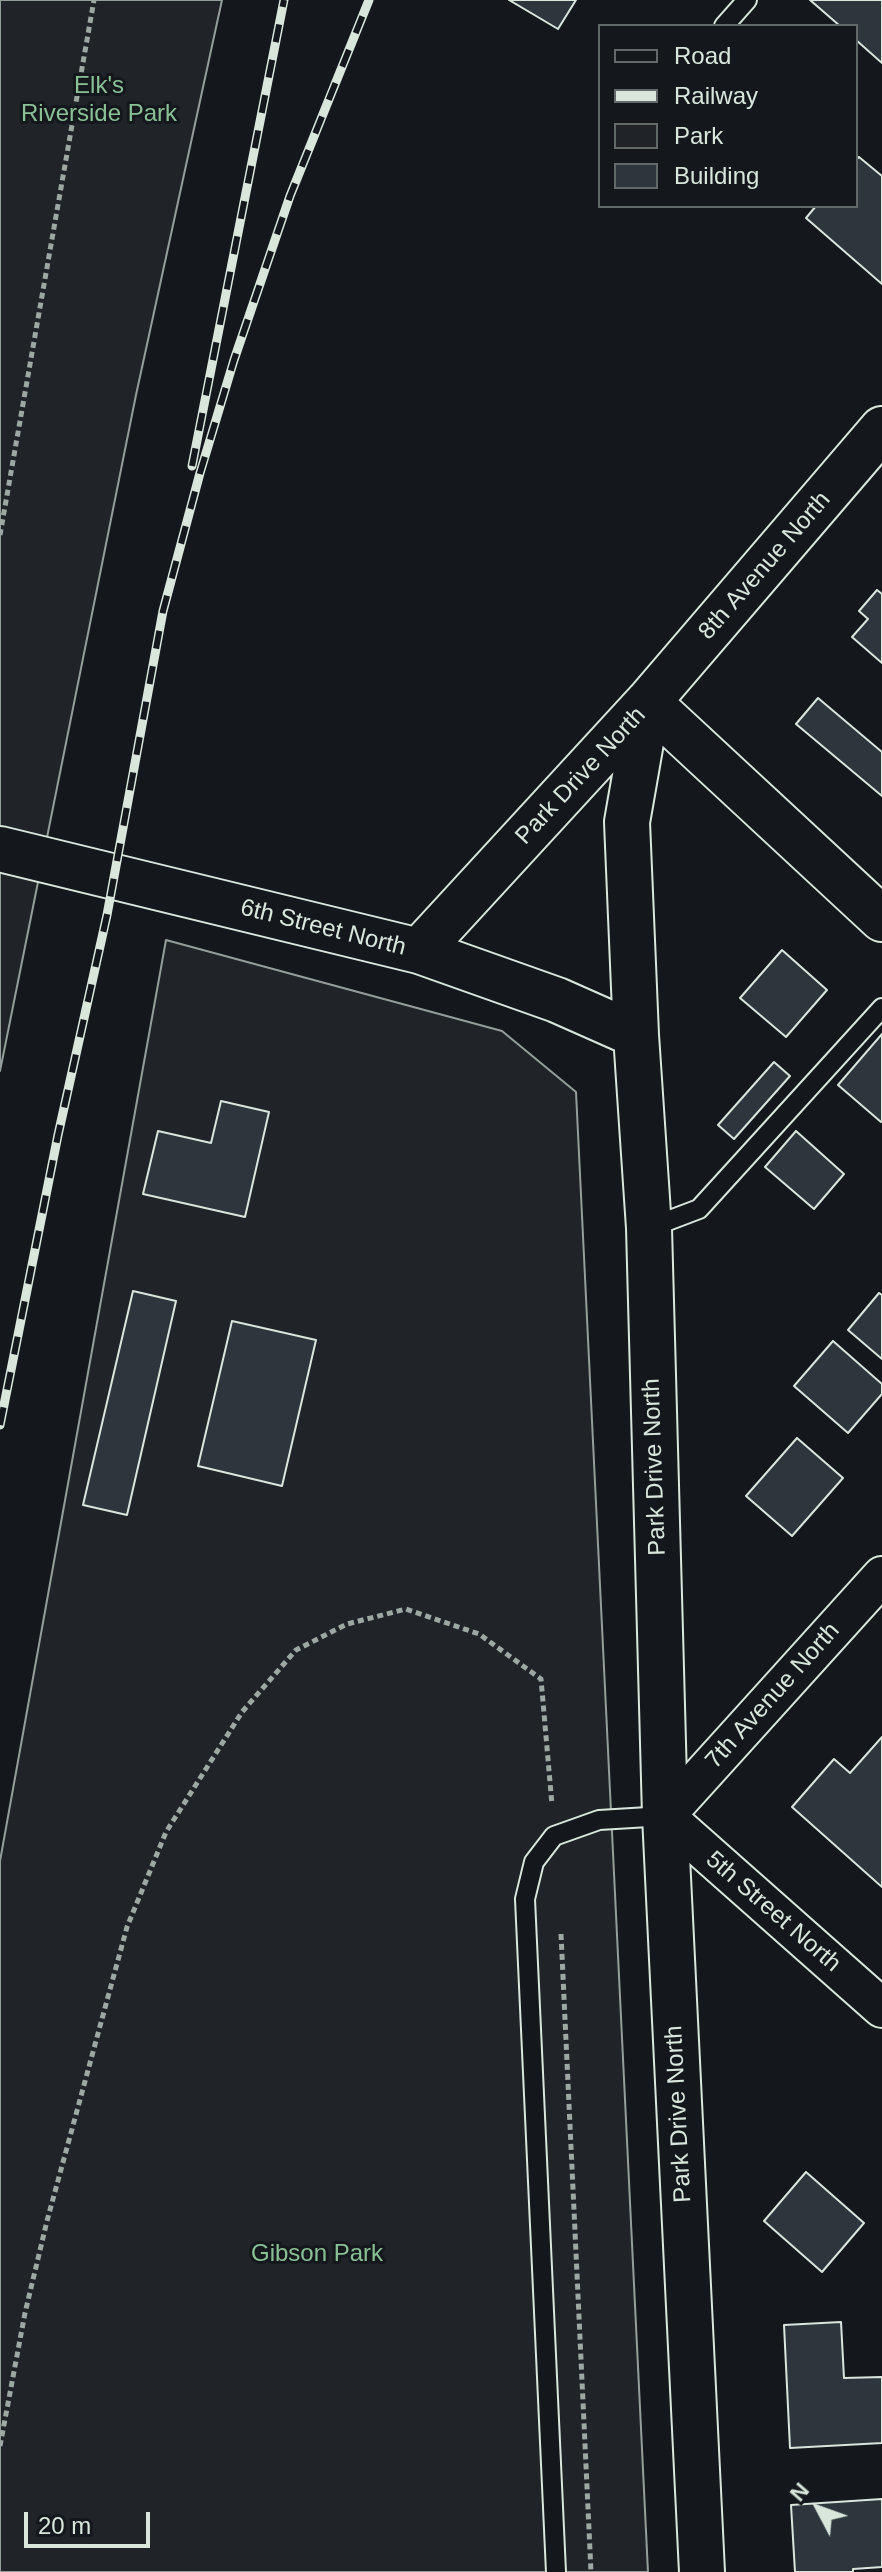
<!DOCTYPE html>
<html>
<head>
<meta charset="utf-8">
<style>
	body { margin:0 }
	#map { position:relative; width:882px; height:2572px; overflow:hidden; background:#14181c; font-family:Helvetica,sans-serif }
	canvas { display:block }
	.legend { position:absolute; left:598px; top:24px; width:260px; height:184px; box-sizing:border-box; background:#14181c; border:2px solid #626a69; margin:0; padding:10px 14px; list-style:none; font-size:24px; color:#d8e6dc }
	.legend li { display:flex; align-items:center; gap:16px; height:40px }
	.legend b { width:40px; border:2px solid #626a69 }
	.north { position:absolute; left:778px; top:2468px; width:80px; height:80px; -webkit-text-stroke:6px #14181c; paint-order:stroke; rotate:311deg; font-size:22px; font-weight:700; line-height:32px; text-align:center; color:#d8e6dc }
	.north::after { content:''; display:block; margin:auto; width:28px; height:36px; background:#d8e6dc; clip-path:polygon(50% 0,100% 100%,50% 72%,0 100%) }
	.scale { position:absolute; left:24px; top:2512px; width:126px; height:36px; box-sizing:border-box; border:4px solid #d8e6dc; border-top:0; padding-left:10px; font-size:24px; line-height:28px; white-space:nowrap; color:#d8e6dc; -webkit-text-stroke:6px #14181c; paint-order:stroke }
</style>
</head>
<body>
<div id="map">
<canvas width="882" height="2572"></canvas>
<ul class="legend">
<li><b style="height:10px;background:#14181c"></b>Road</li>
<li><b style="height:10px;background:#d8e6dc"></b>Railway</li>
<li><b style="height:22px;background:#202428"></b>Park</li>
<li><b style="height:22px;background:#2c363c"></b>Building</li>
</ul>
<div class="north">N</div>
<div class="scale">20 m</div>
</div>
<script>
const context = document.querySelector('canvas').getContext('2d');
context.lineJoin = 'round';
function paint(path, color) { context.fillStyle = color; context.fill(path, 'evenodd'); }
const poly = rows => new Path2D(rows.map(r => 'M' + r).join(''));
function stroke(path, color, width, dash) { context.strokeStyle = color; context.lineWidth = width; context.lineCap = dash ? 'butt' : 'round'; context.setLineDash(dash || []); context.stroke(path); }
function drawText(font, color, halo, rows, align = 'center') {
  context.font = font + ' Helvetica,sans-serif'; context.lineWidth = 6; context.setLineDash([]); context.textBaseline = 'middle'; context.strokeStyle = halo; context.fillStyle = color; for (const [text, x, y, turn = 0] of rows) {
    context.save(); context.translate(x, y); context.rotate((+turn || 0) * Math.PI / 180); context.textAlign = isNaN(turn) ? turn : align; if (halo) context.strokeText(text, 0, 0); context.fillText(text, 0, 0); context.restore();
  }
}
const green = poly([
	[0,0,222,0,136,395,0,1071,0,0],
	[166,940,502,1031,576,1092,648,2572,0,2572,0,1861,166,940]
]);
const building = poly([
	[509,0,576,0,558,29,509,0],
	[810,0,882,0,882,63,856,40,856,26,840,26,810,0],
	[859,157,882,176,882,284,806,218,816,206,856,206,856,160,859,157],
	[877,590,882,594,882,663,852,637,868,619,859,611,877,590],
	[818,698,882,752,882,796,796,724,818,698],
	[782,950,827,990,786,1037,740,998,782,950],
	[882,1034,882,1121,881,1122,838,1085,882,1034],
	[774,1062,790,1076,734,1139,718,1125,774,1062],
	[221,1101,269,1112,245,1217,143,1194,158,1131,211,1143,221,1101],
	[796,1131,844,1174,814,1209,765,1167,796,1131],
	[133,1291,176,1301,127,1515,83,1505,133,1291],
	[879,1293,882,1295,882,1359,848,1330,879,1293],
	[232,1321,316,1340,282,1486,198,1466,232,1321],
	[833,1341,882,1384,882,1394,848,1433,794,1386,833,1341],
	[797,1438,843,1478,792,1536,746,1496,797,1438],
	[882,1737,882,1887,792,1807,834,1759,850,1773,882,1737],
	[806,2172,864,2223,822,2272,764,2221,806,2172],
	[841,2322,844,2378,882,2377,882,2443,790,2448,784,2325,841,2322],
	[882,2499,882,2567,853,2569,853,2572,795,2572,791,2505,882,2499]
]);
const path = poly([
	[0,535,94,0],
	[561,1934,591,2572],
	[0,2446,25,2313,47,2221,127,1927,166,1832,242,1712,296,1650,347,1624,406,1609,479,1634,541,1679,552,1805]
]);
const lane = poly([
	[724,26,747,0],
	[649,1228,699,1209,882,1008],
	[556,2572,525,1899,534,1862,554,1836,599,1820,665,1816]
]);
const street = poly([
	[882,1576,665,1816,882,2008]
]);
const secondary = poly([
	[648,702,627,822,636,1035,649,1228,665,1816,702,2572],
	[648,702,882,919],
	[0,849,419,951,557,1000,636,1035],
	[419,951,648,702,882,429]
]);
const rail = poly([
	[192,466,284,0],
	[0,1425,58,1135,107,915,163,611,200,473,234,360,290,196,369,0]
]);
const parkNames = [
	["Elk's",99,86],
	["Riverside Park",99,114],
	["Gibson Park",317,2254]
];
const streetNames = [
	["8th Avenue North",765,566,-49],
	["Park Drive North",581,776,-47],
	["6th Street North",323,928,14],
	["Park Drive North",655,1467,-92],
	["7th Avenue North",773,1696,-48],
	["5th Street North",773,1912,41],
	["Park Drive North",679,2114,-93]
];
paint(green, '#202428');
stroke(green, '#939e99', 2);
paint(building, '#2c363c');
stroke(building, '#d8e6dc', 2);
stroke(lane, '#d8e6dc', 22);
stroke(street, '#d8e6dc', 42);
stroke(secondary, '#d8e6dc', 48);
stroke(path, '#9da8a2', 5, [6, 4]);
stroke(lane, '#14181c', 18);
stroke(street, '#14181c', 38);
stroke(secondary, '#14181c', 44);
stroke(rail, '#d8e6dc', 9);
stroke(rail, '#14181c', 6, [18]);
drawText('24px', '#8ac095', '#14181c', parkNames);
drawText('24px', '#d8e6dc', '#14181c', streetNames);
</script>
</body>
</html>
